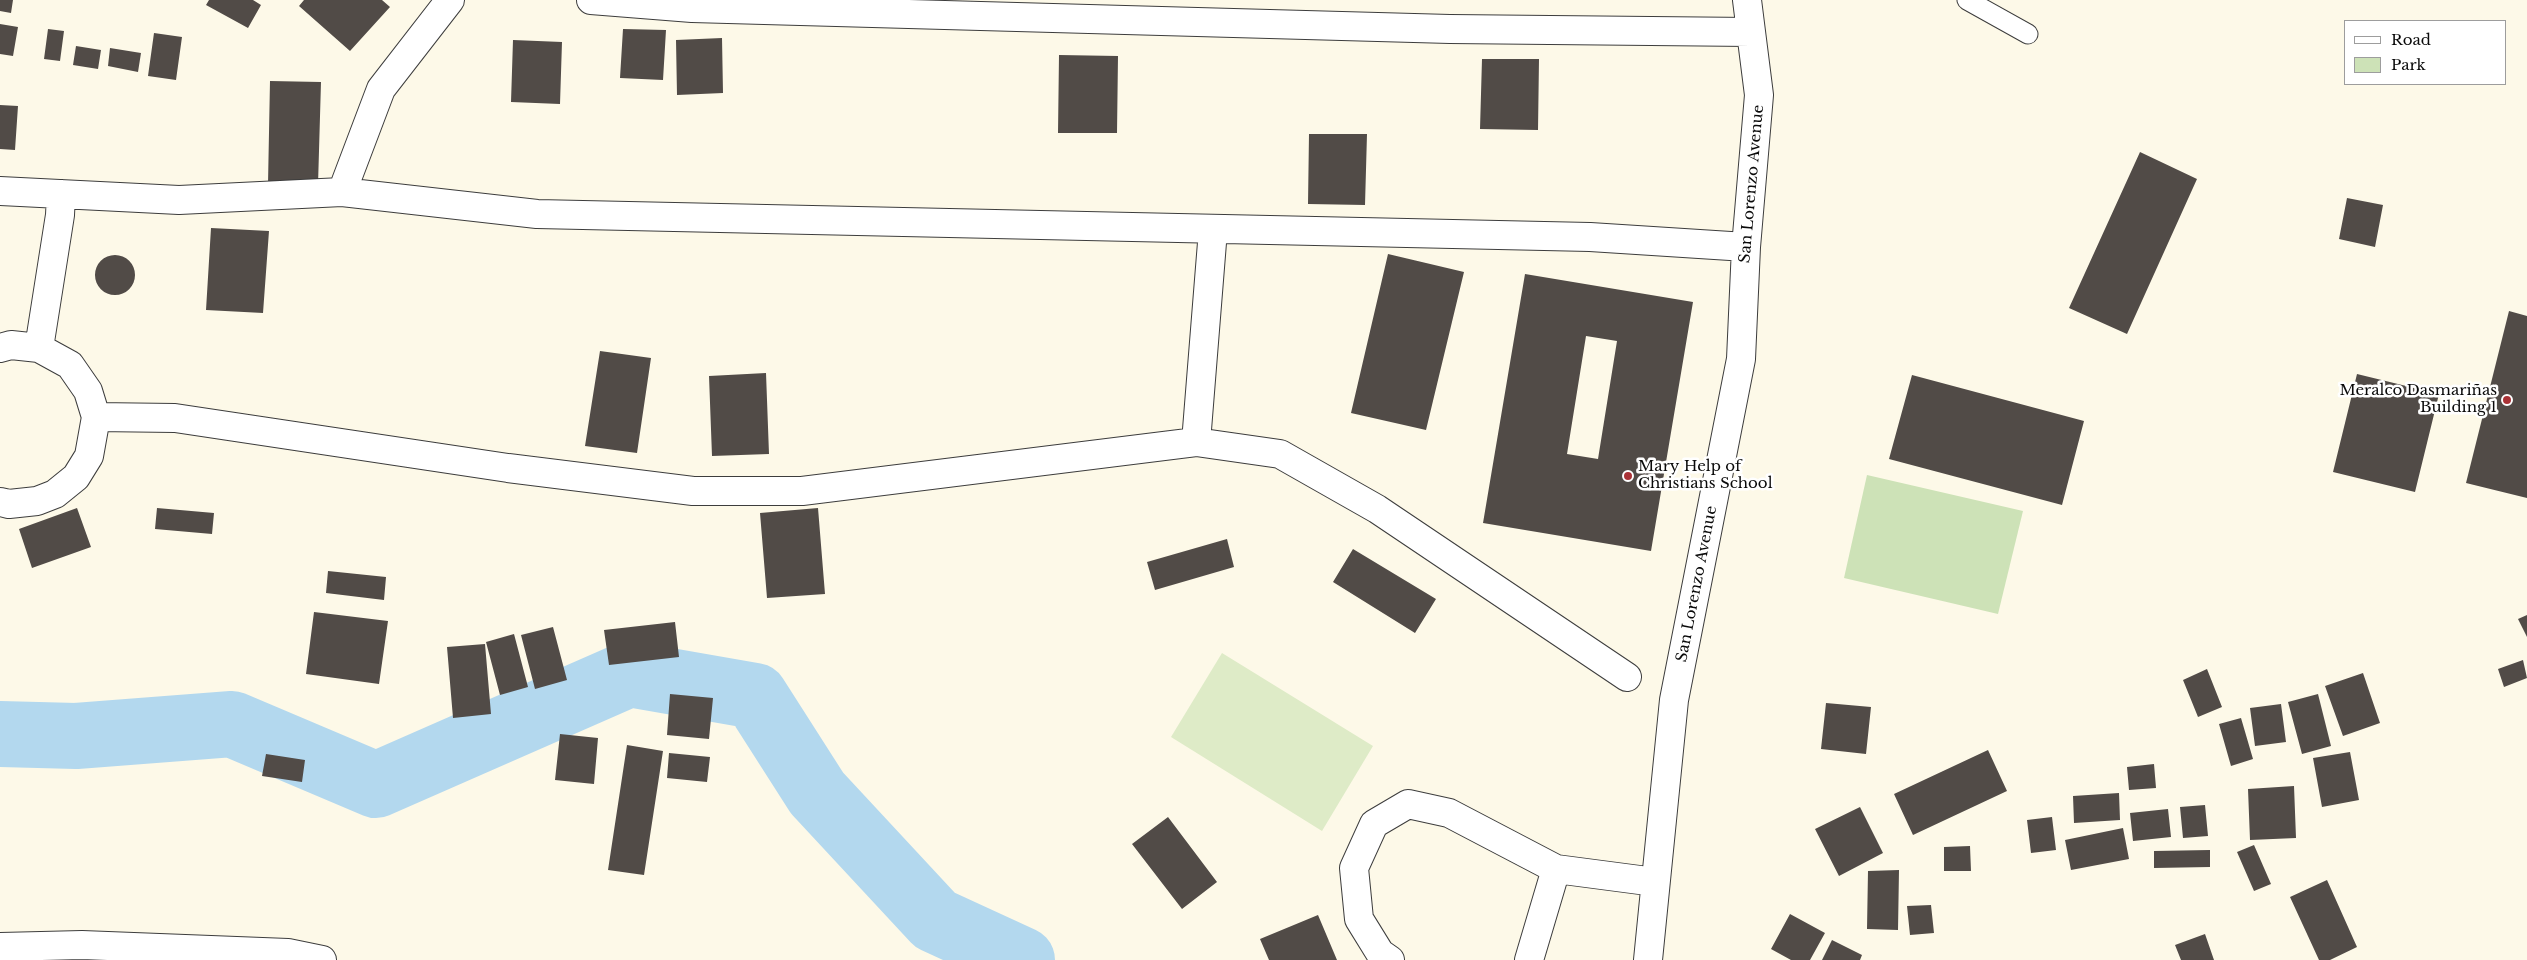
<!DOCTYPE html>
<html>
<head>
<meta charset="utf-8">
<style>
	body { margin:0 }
	#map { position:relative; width:2527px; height:960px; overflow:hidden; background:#fdf9e8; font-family:"Libre Baskerville",serif }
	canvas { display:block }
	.legend { position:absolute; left:2344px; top:20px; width:162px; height:65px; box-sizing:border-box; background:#fff; border:1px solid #9d9d9d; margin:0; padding:6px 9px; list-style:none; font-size:15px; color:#0a0a0a }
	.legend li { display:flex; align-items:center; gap:10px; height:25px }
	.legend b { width:25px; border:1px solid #9d9d9d }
</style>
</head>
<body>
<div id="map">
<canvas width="2527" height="960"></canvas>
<ul class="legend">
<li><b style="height:6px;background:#fff"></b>Road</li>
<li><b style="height:14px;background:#cde2b7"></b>Park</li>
</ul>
</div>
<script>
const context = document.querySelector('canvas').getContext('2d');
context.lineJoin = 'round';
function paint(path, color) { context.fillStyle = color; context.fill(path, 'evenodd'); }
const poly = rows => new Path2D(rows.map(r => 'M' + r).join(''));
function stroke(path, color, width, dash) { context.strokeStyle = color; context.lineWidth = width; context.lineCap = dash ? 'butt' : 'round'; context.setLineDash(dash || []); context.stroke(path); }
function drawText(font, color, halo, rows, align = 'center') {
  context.font = font + ' "Libre Baskerville",serif'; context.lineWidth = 5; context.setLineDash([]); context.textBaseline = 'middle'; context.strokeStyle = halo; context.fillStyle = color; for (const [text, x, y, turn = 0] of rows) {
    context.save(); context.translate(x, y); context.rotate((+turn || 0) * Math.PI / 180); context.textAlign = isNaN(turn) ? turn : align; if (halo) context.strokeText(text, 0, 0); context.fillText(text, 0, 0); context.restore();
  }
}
const green = poly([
	[1867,475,2023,511,1998,614,1844,578]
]);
const pitch = poly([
	[1222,653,1373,746,1322,831,1171,737]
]);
const river = poly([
	[0,734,76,736,232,724,376,785,629,674,755,696,817,793,935,920,1022,960]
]);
const building = poly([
	[0,0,13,0,11,13,0,11],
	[209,0,253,0,261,5,248,28,206,5],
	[304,0,382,0,390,7,350,51,299,6],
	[0,24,18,27,13,56,0,54],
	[48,29,64,31,60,61,44,59],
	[623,29,666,30,663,80,620,78],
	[154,33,182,37,176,80,148,76],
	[722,38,723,93,677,95,676,40],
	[513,40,562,42,560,104,511,102],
	[76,46,101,50,98,69,73,65],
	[110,48,141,53,138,72,108,66],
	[1059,55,1118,56,1117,133,1058,133],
	[1482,59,1539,59,1538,130,1480,129],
	[270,81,321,82,318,185,268,184],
	[0,105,18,106,15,150,0,149],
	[1309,134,1367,134,1365,205,1308,204],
	[2140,152,2197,179,2127,334,2069,308],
	[2347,198,2383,205,2375,247,2339,239],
	[211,228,269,231,263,313,206,310],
	[1388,254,1464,272,1426,430,1351,413],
	'95 275a20 20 0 1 1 40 0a20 20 0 1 1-40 0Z',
	[1525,274,1693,302,1651,551,1483,523],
	[1586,336,1617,341,1598,459,1567,454],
	[2509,311,2527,316,2527,498,2466,483],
	[600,351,651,358,637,453,585,446],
	[766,373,769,454,712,456,709,376],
	[2357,374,2439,394,2415,492,2333,472],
	[1912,375,2084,421,2062,505,1889,459],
	[77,508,91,547,32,568,19,529],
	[157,508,214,513,212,534,155,529],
	[818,508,825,594,767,598,760,513],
	[1227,539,1234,567,1155,590,1147,562],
	[1353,549,1436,599,1415,633,1333,582],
	[328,571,386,577,384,600,326,593],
	[314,612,388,621,379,684,306,674],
	[2527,615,2527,637,2518,619],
	[675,622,679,657,609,665,604,630],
	[553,627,567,680,535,689,521,635],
	[514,634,528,687,500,695,486,642],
	[485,644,491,714,453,718,447,647],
	[2523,660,2527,678,2504,687,2498,669],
	[2207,669,2222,707,2198,717,2183,680],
	[2363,673,2380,723,2343,736,2325,686],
	[670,694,713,698,709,739,667,735],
	[2318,694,2331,746,2302,754,2288,702],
	[1826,703,1871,707,1866,754,1821,749],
	[2281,704,2286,742,2255,746,2250,708],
	[2241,718,2253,759,2231,766,2219,724],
	[560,734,598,738,594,784,555,780],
	[627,745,663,751,644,875,608,870],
	[1988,750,2007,791,1913,835,1894,794],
	[2350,752,2359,800,2322,807,2313,758],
	[669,753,710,757,707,782,667,778],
	[266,754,305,760,302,782,262,776],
	[2154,764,2156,788,2129,790,2127,767],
	[2294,786,2296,838,2250,840,2248,789],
	[2119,793,2120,820,2074,823,2073,796],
	[2205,805,2208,836,2183,838,2180,807],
	[1860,807,1883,853,1839,876,1815,829],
	[2168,809,2171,837,2133,841,2130,813],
	[1168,817,1217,882,1182,909,1132,844],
	[2052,817,2056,850,2031,853,2027,820],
	[2123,828,2129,859,2071,870,2065,840],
	[2254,845,2271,884,2254,891,2237,852],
	[1970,846,1971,871,1944,871,1944,847],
	[2210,850,2210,867,2154,868,2154,851],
	[1899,870,1898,930,1867,929,1868,871],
	[2327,880,2357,947,2330,960,2319,960,2290,897],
	[1931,905,1934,933,1910,935,1907,906],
	[1790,914,1825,933,1810,960,1791,960,1771,949],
	[1318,915,1337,960,1269,960,1260,939],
	[2205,934,2214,960,2181,960,2175,945],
	[1832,940,1862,955,1860,960,1822,960]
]);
const lane = poly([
	[1967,0,2028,34]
]);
const street = poly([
	[591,0,692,8,1450,29,1751,32],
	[0,191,179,200,342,192,537,214,1590,237,1746,247],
	[342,192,381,89,450,0],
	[0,348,11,345,39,348,70,365,88,391,96,417,89,456,76,477,55,494,37,501,9,504,0,502],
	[39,348,60,215,61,194],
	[96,417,175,418,508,468,693,491,802,491,1196,442,1280,454,1377,509,1627,677],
	[1196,442,1213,230],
	[1556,869,1655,882],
	[0,947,82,945,288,953,322,960],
	[1390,960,1380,953,1359,919,1354,868,1374,824,1408,804,1449,813,1556,869,1529,960],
	[1648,960,1674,700,1741,359,1746,247,1759,95,1747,0]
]);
const markers = [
	[2507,400,5,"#a93236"],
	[1628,476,5,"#a93236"]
];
const streetNames = [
	["San Lorenzo Avenue",1752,184,-85],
	["San Lorenzo Avenue",1697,584,-79]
];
const poiNames = [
	["Meralco Dasmariñas",2497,391],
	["Building 1",2497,408],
	["Mary Help of",1638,467,"left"],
	["Christians School",1638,484,"left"]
];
paint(green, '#cde2b7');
paint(pitch, '#deebc7');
stroke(river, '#b3d8ee', 66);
paint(building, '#514b47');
stroke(lane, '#3d3d3d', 21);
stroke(street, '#3d3d3d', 30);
stroke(lane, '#fff', 19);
stroke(street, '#fff', 28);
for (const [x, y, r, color] of markers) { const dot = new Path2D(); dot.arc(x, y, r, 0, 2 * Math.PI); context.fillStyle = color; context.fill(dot); stroke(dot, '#fff', 2); }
drawText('15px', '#0a0a0a', '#fff', streetNames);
drawText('15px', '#0a0a0a', '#fff', poiNames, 'right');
</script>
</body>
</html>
